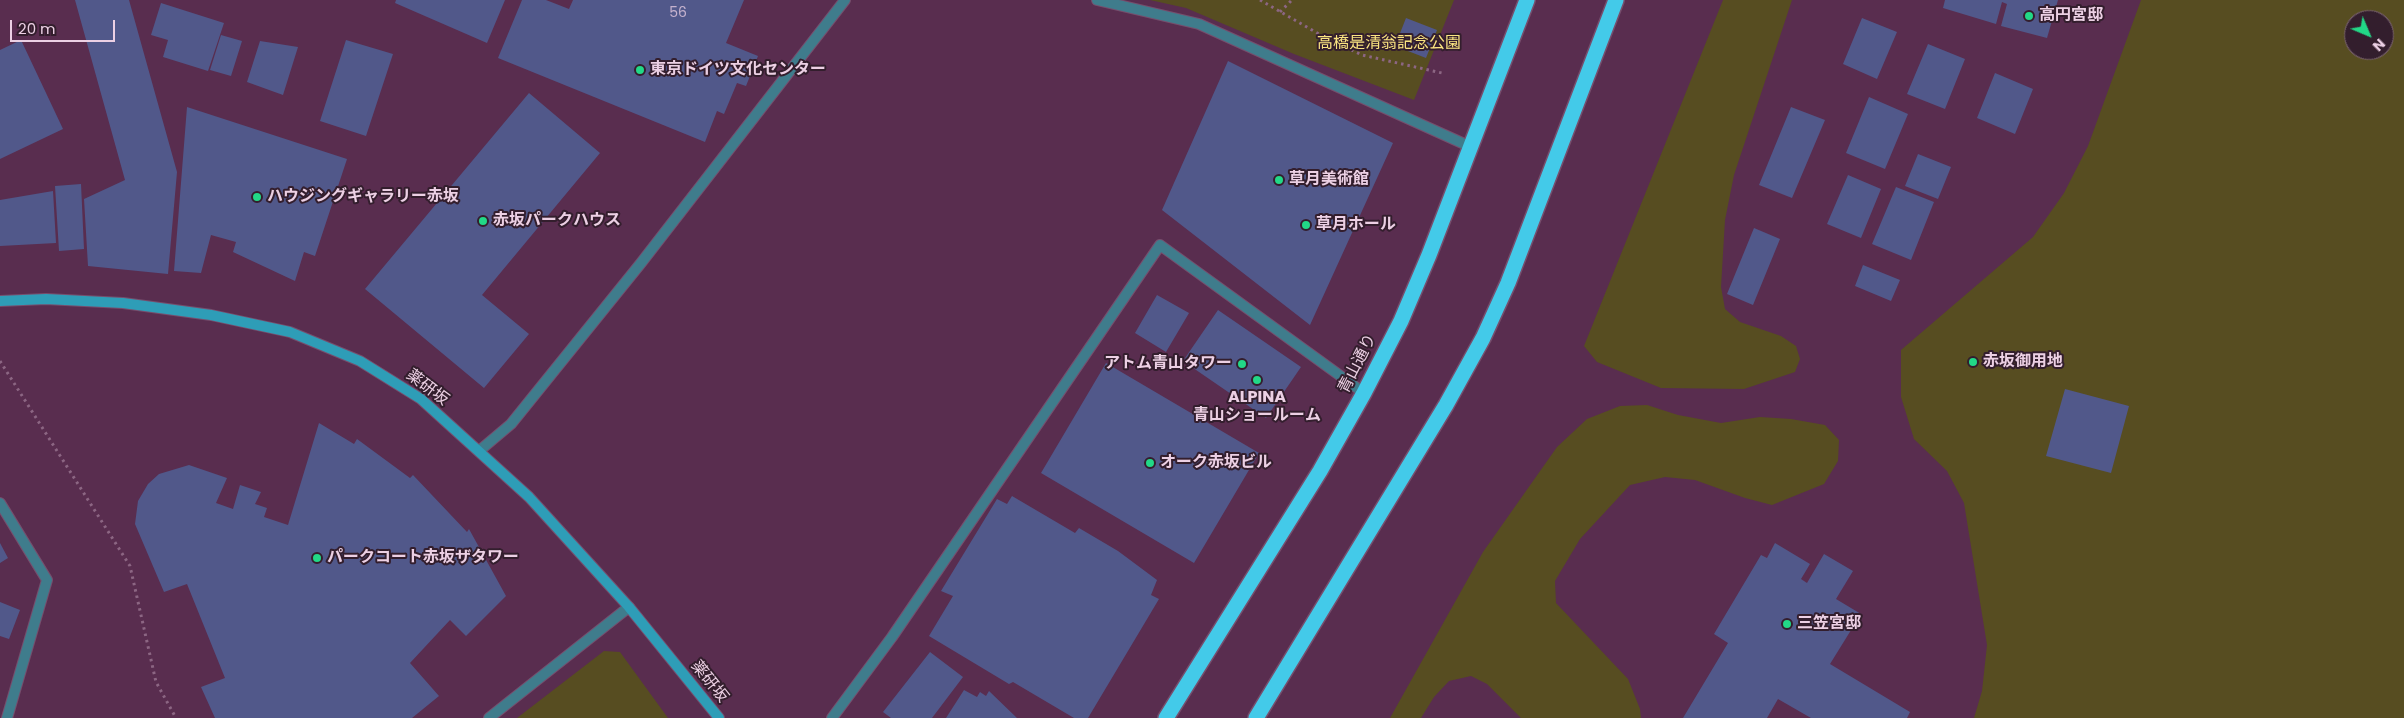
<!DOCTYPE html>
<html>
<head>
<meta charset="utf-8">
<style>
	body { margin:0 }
	#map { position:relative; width:2404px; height:718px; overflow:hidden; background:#592d4f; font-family:Poppins,sans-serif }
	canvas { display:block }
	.north { position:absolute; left:2344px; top:10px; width:50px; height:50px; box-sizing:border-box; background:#331e2d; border:1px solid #7d6576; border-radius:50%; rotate:135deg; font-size:14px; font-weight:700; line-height:20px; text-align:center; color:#ecd0e4 }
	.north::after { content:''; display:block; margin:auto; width:18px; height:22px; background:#22d887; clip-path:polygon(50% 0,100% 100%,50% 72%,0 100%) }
	.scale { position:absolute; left:10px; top:20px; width:105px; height:22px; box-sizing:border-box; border:2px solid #ecd0e4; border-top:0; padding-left:6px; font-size:15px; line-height:18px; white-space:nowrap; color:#ecd0e4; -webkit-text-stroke:4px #331e2d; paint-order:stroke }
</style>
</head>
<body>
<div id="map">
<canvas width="2404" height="718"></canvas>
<div class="north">N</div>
<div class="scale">20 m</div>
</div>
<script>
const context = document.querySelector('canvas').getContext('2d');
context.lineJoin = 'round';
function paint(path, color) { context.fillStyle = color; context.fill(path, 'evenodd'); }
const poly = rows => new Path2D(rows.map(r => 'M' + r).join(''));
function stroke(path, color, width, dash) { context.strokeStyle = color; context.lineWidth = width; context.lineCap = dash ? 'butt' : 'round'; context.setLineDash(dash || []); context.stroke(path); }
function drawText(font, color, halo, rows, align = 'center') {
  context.font = font + ' Poppins,"Noto Sans JP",sans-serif'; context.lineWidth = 4; context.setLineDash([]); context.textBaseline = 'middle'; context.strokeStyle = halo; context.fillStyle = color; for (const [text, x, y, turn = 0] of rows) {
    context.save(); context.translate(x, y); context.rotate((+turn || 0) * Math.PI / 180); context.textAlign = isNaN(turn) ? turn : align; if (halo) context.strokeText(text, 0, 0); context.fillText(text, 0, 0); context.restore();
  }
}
const green = poly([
	[1150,0,1454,0,1414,100,1294,54,1186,8],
	[1723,0,1792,0,1734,175,1725,220,1721,287,1725,309,1740,322,1781,336,1796,346,1800,359,1795,372,1744,389,1661,388,1597,362,1584,346],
	[2141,0,2404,0,2404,718,1974,718,1982,691,1987,645,1964,503,1947,471,1914,439,1901,397,1901,350,2033,237,2064,193,2088,146],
	[2354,20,2384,20,2384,50,2354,50],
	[1647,405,1678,415,1721,423,1760,417,1791,419,1825,425,1839,440,1838,461,1824,484,1772,505,1745,498,1695,480,1665,477,1630,485,1580,539,1555,581,1556,603,1628,679,1640,709,1641,718,1521,718,1487,684,1471,676,1449,681,1434,697,1421,718,1390,718,1483,552,1557,447,1587,419,1620,406],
	[604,651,620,652,668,718,517,718]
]);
const building = poly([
	[75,0,129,0,177,172,168,274,88,266,84,199,125,180],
	[396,0,505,0,487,43,395,3],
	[522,0,546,0,569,9,573,0,744,0,726,43,758,56,746,86,737,83,724,114,717,111,705,142,498,58],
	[1945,0,2058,0,2047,38,2001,26,2007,4,2002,2,1996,24,1943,8],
	[161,3,224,23,208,71,163,57,168,40,151,35],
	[1406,18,1437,30,1426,58,1395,46],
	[1862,18,1897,32,1877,79,1843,64],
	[221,35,242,41,231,76,210,70],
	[21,40,63,129,0,159,0,50],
	[346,40,393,54,366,136,320,121],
	[260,41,298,47,283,95,247,82],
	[1928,44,1965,59,1945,109,1907,94],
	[1228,61,1393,143,1310,325,1162,210],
	[1995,73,2033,89,2015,134,1977,118],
	[529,93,600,153,482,295,529,334,484,388,365,289],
	[1869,97,1908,114,1885,169,1846,153],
	[187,107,347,159,315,256,304,252,295,281,233,252,236,242,211,235,201,273,174,271],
	[1791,107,1825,120,1792,198,1759,185],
	[1918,154,1951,167,1938,199,1905,186],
	[1848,175,1881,189,1861,238,1827,224],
	[81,184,84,249,59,251,55,186],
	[1896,187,1934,202,1911,260,1872,244],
	[53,191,56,243,0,246,0,200],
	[1754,228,1780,239,1753,305,1727,294],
	[1863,265,1900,280,1891,301,1855,286],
	[1157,295,1189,313,1166,352,1135,333],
	[1218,310,1301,367,1266,418,1183,361],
	[1106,363,1259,453,1194,563,1041,473],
	[2065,389,2129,406,2111,473,2046,456],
	[319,423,354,444,357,439,410,478,413,475,467,532,469,529,506,596,466,636,450,620,410,663,439,696,412,718,215,718,201,687,225,678,187,584,164,592,135,524,138,501,148,484,159,474,189,465,227,478,216,503,233,509,240,485,261,492,255,504,267,508,264,517,288,525],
	[1012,496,1075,533,1079,528,1118,551,1157,580,1151,595,1159,599,1088,718,1074,718,1013,682,1009,684,929,636,953,596,941,591,997,499,1007,504],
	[0,543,8,558,0,563],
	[1775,543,1810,564,1801,579,1807,583,1824,554,1853,571,1836,599,1861,614,1830,664,1910,712,1907,718,1811,718,1778,699,1767,718,1683,718,1728,643,1714,634,1761,555,1767,558],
	[0,602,20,610,9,639,0,636],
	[930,652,963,677,932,718,891,718,883,712],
	[964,690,977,697,980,692,986,696,989,691,1017,718,946,718]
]);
const path = poly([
	[1260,0,1326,38,1362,55,1442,73],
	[1280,12,1292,0],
	[0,361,130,566,156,682,176,718]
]);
const street = poly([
	[1097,0,1199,24,1471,147],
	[479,451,511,424,641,263,845,0],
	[0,503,47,580,7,718],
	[489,718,629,607],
	[832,718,892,637,1160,245,1364,393]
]);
const secondary = poly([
	[0,301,46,299,123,303,211,315,290,332,360,361,421,399,529,497,629,607,719,718]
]);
const highway = poly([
	[1166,718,1320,471,1364,393,1401,321,1429,255,1527,0],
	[1256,718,1446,405,1483,338,1508,283,1616,0]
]);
const markers = [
	[2029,16,5,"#22d887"],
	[640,70,5,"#22d887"],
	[1279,180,5,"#22d887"],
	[257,197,5,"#22d887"],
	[483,221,5,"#22d887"],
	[1306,225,5,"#22d887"],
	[1973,362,5,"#22d887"],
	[1242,364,5,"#22d887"],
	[1257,380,5,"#22d887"],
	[1150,463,5,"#22d887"],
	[317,558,5,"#22d887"],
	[1787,624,5,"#22d887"]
];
const numberNames = [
	["56",678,13]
];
const poiNames = [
	["高円宮邸",2039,16],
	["東京ドイツ文化センター",650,70],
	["草月美術館",1289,180],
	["ハウジングギャラリー赤坂",267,197],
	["赤坂パークハウス",493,221],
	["草月ホール",1316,225],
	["赤坂御用地",1983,362],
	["アトム青山タワー",1232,364,"right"],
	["ALPINA",1257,398,"center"],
	["青山ショールーム",1257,416,"center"],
	["オーク赤坂ビル",1160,463],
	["パークコート赤坂ザタワー",327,558],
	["三笠宮邸",1797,624]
];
const parkNames = [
	["高橋是清翁記念公園",1389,44]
];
const streetNames = [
	["青山通り",1358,364,-63],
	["薬研坂",427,388,37],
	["薬研坂",709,682,51]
];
paint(green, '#574d21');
paint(building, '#51588a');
stroke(street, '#764e6d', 12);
stroke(secondary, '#764e6d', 12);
stroke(highway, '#764e6d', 18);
stroke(path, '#8c6683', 3, [2.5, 4]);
stroke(street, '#3f7c8c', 10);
stroke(secondary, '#2e9db7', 10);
stroke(highway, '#43cae9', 15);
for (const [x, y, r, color] of markers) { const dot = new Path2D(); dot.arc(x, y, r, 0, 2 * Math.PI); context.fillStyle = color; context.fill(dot); stroke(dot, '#331e2d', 2); }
drawText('14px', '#c5b2ce', null, numberNames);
drawText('bold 16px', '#ecd0e4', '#331e2d', poiNames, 'left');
drawText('16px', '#fae481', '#331e2d', parkNames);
drawText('16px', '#ecd0e4', '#331e2d', streetNames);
</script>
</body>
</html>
